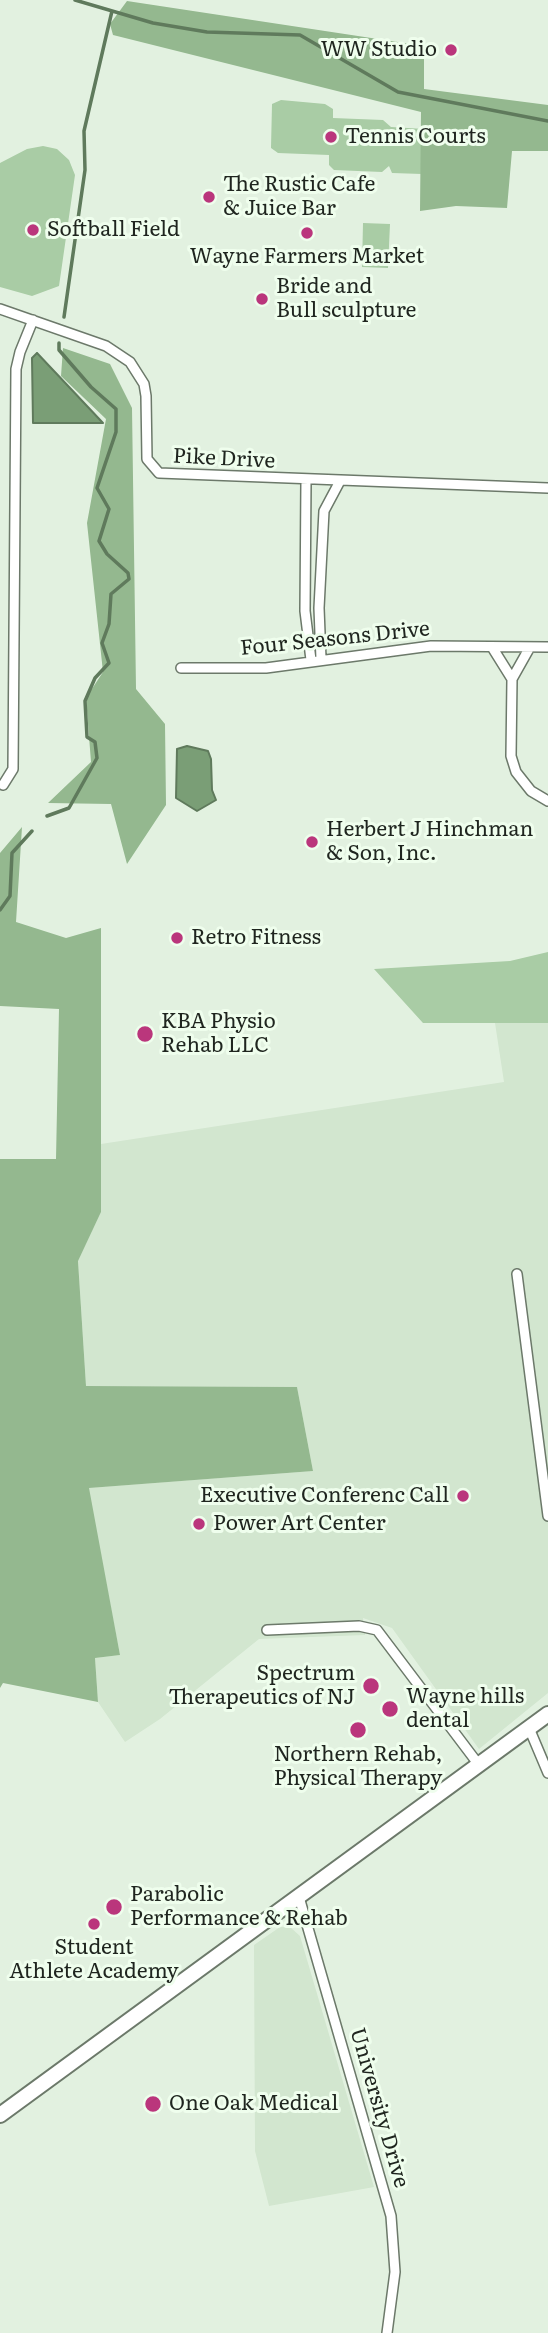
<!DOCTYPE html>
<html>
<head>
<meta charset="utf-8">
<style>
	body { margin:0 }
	canvas { display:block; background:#e2f1e0 }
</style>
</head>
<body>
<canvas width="548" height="2333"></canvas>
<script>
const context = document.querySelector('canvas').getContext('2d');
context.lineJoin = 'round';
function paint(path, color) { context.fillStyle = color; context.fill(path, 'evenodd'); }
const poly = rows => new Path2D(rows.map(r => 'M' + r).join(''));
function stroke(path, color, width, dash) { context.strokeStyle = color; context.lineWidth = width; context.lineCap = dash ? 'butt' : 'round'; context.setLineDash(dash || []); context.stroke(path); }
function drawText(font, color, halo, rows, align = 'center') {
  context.font = font + ' Literata,serif'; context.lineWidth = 6; context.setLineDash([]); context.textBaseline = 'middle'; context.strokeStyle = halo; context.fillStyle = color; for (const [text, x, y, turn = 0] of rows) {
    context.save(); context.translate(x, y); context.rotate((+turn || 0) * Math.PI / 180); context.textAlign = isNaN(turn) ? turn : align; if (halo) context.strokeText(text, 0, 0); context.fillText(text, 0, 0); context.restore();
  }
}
const built = poly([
	[495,1023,548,1023,548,1693,479,1749,392,1628,363,1618,365,1635,259,1639,160,1719,125,1742,98,1702,95,1658,120,1655,88,1488,313,1471,297,1387,86,1386,78,1260,101,1212,101,1144,504,1082],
	[280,1927,290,1927,300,1936,374,2187,269,2206,255,2151,254,1945]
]);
const green = poly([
	[281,100,325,104,333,109,333,118,383,120,391,127,424,129,422,174,392,173,389,166,382,172,334,170,329,165,329,155,278,153,271,148,272,104],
	[43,146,57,149,69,160,75,175,59,286,32,296,0,287,0,163,27,149],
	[363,223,390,224,388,268,362,267],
	[548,952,548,1023,423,1023,374,969,510,961]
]);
const forest = poly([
	[127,1,424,46,424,89,548,105,548,151,512,151,507,208,456,206,420,211,421,112,113,35,110,24],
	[63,348,110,364,132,408,136,689,165,724,166,805,127,864,111,804,48,803,91,762,86,698,103,672,87,523,106,419,61,376],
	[22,827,16,922,66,938,101,928,101,1212,78,1261,86,1386,297,1387,313,1471,89,1488,120,1655,95,1658,98,1702,3,1683,0,1688,0,1159,56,1159,59,1009,0,1006,0,853]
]);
const water = poly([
	[37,353,103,423,33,423,32,358,37,353],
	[187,746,208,751,211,759,212,790,216,800,197,811,176,798,177,749,187,746]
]);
const stream = poly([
	[75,0,153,23,207,32,300,35,398,92,548,121],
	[64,317,85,170,84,131,112,11],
	[47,816,69,808,97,758,95,742,87,737,85,701,95,678,109,663,102,643,109,624,111,594,129,579,128,573,107,554,99,541,109,509,97,488,116,432,116,409,91,387,59,350,59,343],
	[0,910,10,896,12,853,32,831]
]);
const street = poly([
	[0,309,106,346,130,362,144,384,146,396,147,459,159,473,548,488],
	[306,480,305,611,311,660],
	[492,647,512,679],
	[530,647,512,679,511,756,516,772,531,791,548,801],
	[321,659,319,608,324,511,340,481],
	[181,668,266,668,431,646,548,647],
	[3,785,13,769,16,369,20,352,33,320],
	[517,1274,548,1516],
	[267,1630,359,1626,377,1630,479,1765],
	[529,1728,548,1773],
	[299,1897,391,2216,395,2272,387,2333]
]);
const primary = poly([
	[0,2115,548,1714]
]);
const markers = [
	[451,50,7,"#ba367c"],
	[331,137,7,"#ba367c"],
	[209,197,7,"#ba367c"],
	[33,230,7,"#ba367c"],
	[307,233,7,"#ba367c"],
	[262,299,7,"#ba367c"],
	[312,842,7,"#ba367c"],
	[177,938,7,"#ba367c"],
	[145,1034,9,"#ba367c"],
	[463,1496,7,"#ba367c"],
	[199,1524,7,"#ba367c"],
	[371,1686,9,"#ba367c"],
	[390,1709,9,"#ba367c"],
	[358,1730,9,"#ba367c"],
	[114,1907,9,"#ba367c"],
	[94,1924,7,"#ba367c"],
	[153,2104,9,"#ba367c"]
];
const poiNames = [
	["WW Studio",437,50,"right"],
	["Tennis Courts",345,137],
	["The Rustic Cafe",223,185],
	["& Juice Bar",223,209],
	["Softball Field",47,230],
	["Wayne Farmers Market",307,257,"center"],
	["Bride and",276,287],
	["Bull sculpture",276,311],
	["Herbert J Hinchman",326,830],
	["& Son, Inc.",326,854],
	["Retro Fitness",191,938],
	["KBA Physio",161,1022],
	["Rehab LLC",161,1046],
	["Executive Conferenc Call",449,1496,"right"],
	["Power Art Center",213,1524],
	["Spectrum",355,1674,"right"],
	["Therapeutics of NJ",355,1698,"right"],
	["Wayne hills",406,1697],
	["dental",406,1721],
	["Northern Rehab,",358,1755,"center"],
	["Physical Therapy",358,1779,"center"],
	["Parabolic",130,1895],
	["Performance & Rehab",130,1919],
	["Student",94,1948,"center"],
	["Athlete Academy",94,1972,"center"],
	["One Oak Medical",169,2104]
];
const streetNames = [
	["Pike Drive",224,459,3],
	["Four Seasons Drive",335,639,-6],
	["University Drive",379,2108,74]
];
paint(built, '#d2e6cf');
paint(green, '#a9cca5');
paint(forest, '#94b88f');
paint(water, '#7a9e76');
stroke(water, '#5f7a5c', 2);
stroke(stream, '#5f7a5c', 3.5);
stroke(street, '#6c796a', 12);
stroke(primary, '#6c796a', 18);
stroke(street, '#fff', 9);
stroke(primary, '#fff', 14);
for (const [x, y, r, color] of markers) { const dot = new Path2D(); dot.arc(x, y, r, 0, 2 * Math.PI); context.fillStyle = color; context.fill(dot); stroke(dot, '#effeed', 2.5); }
drawText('21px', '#1f251f', '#effeed', poiNames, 'left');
drawText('21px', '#1f251f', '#effeed', streetNames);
</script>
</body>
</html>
